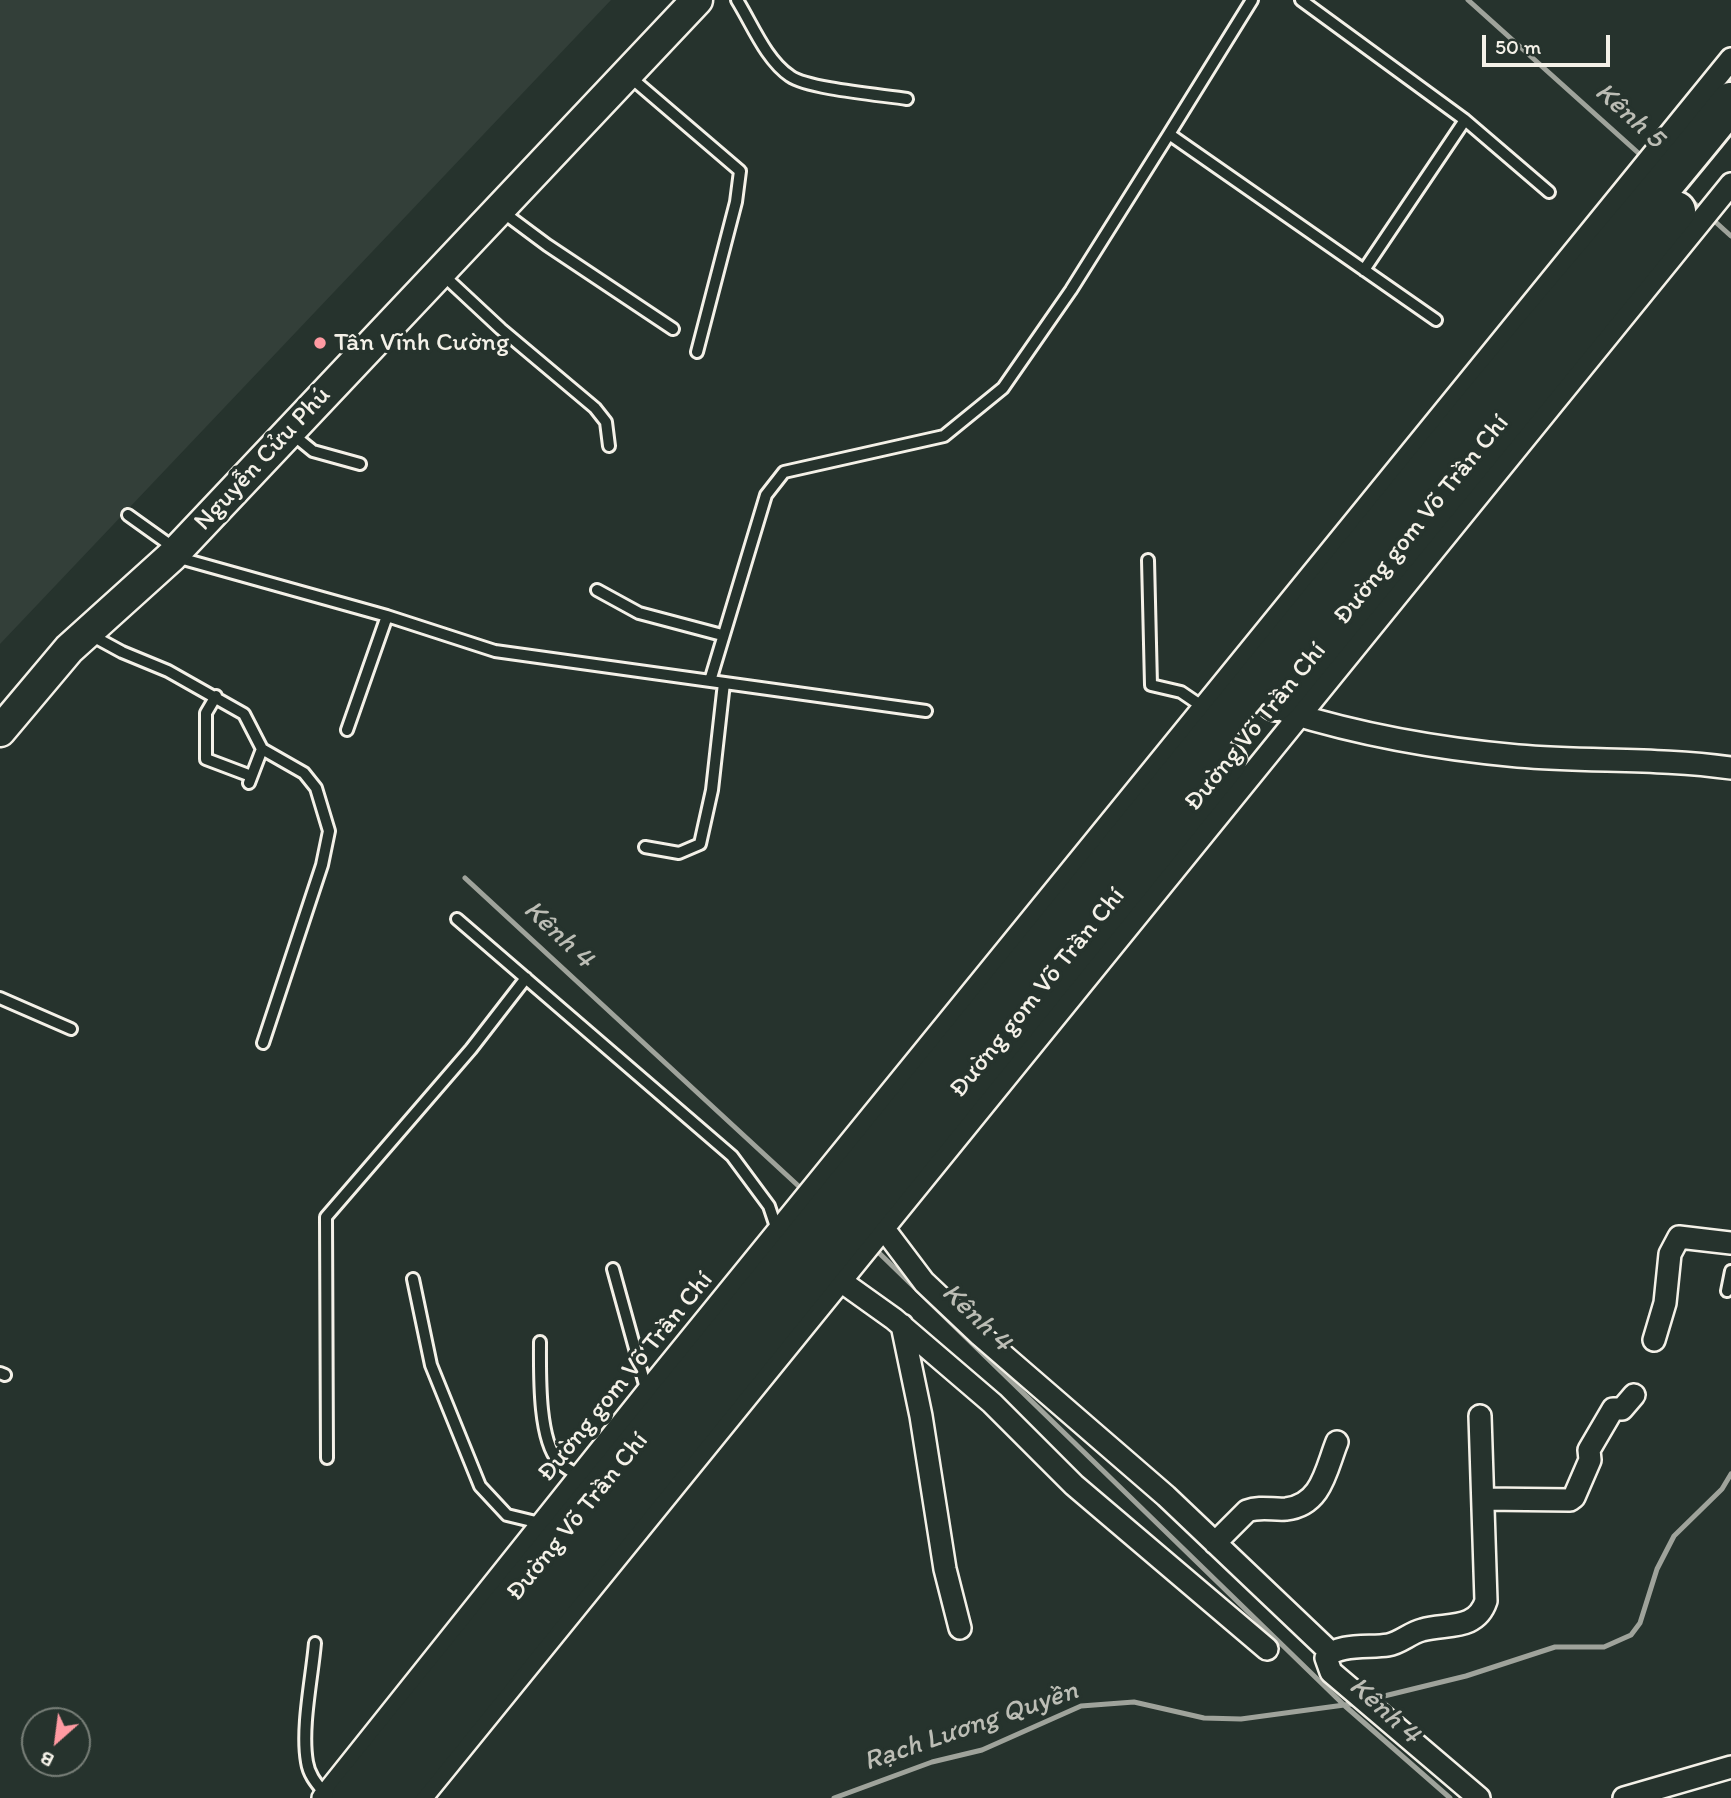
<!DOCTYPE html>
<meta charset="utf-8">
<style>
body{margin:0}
#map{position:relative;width:1731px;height:1798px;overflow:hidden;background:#26332d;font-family:Itim,sans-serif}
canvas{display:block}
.north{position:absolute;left:21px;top:1707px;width:70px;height:70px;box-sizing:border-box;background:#26332d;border:2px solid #787f78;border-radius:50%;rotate:208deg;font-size:19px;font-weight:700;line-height:28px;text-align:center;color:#f4f1e8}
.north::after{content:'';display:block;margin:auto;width:24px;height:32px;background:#ff9aa2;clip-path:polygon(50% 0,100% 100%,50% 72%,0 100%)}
.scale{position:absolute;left:1482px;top:35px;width:128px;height:32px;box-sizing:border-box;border:4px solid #f4f1e8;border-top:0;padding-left:9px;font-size:21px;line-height:24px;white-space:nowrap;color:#f4f1e8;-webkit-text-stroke:5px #26332d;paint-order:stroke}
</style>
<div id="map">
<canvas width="1731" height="1798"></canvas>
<div class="north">B</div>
<div class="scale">50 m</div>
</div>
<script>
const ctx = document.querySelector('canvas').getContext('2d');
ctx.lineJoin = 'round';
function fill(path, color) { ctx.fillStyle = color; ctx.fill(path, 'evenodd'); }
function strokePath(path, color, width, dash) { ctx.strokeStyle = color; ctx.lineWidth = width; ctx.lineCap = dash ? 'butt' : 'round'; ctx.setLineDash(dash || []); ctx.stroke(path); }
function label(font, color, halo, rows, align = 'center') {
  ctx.font = font + ' Itim,sans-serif'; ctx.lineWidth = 7; ctx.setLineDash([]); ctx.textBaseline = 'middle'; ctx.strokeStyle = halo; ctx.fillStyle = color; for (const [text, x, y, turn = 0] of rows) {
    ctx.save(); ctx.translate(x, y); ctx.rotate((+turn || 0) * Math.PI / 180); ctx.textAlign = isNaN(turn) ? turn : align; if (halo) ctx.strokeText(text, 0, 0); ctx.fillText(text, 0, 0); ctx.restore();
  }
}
fill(new Path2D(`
 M0,0H611L0,644Z`), '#333f39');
strokePath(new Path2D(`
 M1468,0L1645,159
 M1678,189L1702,210
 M1710,217L1731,236
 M465,878L805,1192
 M875,1249L1345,1706L1450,1798
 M1372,1699L1466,1676L1555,1647H1604L1631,1635L1640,1623L1657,1569L1674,1536L1722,1489L1731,1474
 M834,1798L932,1762L982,1750L1081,1706L1134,1702L1204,1718L1241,1719L1359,1703`), '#9fa39b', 5);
const lane = new Path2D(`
 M737,0C752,24 766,60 790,76C808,89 882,95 907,99
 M1252,0L1169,134L1436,320
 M1301,0L1465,120L1549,192
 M629,76L740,171L736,202L697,352
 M500,210L547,245L673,329
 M1364,270L1465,120
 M442,274L501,329L595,408L606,422L609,446
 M291,433L313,451L360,464
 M128,515L177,550
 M176,557L387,616L495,651L926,711
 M1148,560L1151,685L1181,692L1206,709
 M597,590L639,613L722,635
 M89,634L122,652L168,671L244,714L262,749L249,783
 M710,681L766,495L784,472L944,436L1003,388L1071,290L1169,134
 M216,696L206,713V759L251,776
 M347,730L387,616
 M262,749L304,773L316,788L329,831L322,865L263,1043
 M645,847L679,853L700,844L712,790L724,683
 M457,919L732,1156L769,1206L778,1233
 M0,998L71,1029
 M613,1269L647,1392
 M413,1279L431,1365L480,1486L507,1515L544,1524
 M1727,1291L1731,1271
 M540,1342C540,1372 538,1438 558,1461C564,1468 574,1472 581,1477
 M0,1373L5,1375
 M327,1458L326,1217L471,1049L526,978
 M315,1643C312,1678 301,1728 307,1762C309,1776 318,1785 326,1795`);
const street = new Path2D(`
 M1287,712C1361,735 1440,749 1518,756C1589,762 1660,758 1731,768
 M875,1217L924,1282L980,1335L1166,1496L1330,1652
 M831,1274L894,1319L992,1403L1074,1485L1267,1649
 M902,1325L921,1416L945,1569L960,1628
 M1654,1340L1665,1303L1670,1254L1679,1237L1731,1243
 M1483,1499L1570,1500L1574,1497L1590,1460L1589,1450L1613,1409H1622L1634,1395
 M1215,1543L1247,1511C1260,1506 1273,1510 1286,1509C1322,1505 1326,1469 1337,1442
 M323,1798L647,1392L1731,59
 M421,1798L1731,184
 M1479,1798L1331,1672L1326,1658C1337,1643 1370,1648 1388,1645C1400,1643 1410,1633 1422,1630C1447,1623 1476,1631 1486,1601L1480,1416
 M1624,1798L1731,1767`);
const secondary = new Path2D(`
 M0,731L69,649L172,556L697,0`);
const highway = new Path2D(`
 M1276,701L1676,211
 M351,1798C718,1341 1090,888 1457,432C1547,320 1642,214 1731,102
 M391,1798L1227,762`);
strokePath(lane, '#f4f1e8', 16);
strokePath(street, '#f4f1e8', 26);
strokePath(secondary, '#f4f1e8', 35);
strokePath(highway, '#f4f1e8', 44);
strokePath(lane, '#26332d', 10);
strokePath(street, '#26332d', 21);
strokePath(secondary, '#26332d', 30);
strokePath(highway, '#26332d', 38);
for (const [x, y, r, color] of [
 [320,343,7,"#ff9aa2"]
]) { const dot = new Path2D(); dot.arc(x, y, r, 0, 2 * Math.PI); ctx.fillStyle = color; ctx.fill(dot); strokePath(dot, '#26332d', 2.5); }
label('26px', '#f4f1e8', '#26332d', [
 ["Tân Vĩnh Cường",334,343]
], 'left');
label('26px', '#f4f1e8', '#26332d', [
 ["Nguyễn Cửu Phú",263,459,-47],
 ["Đường gom Võ Trần Chí",1422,520,-51],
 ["Đường Võ Trần Chí",1256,727,-51],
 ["Đường gom Võ Trần Chí",1038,993,-51],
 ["Đường gom Võ Trần Chí",626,1377,-51],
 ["Đường Võ Trần Chí",578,1517,-51]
]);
label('italic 28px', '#bcbdb5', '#26332d', [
 ["Kênh 5",1629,116,42],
 ["Kênh 4",558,935,43],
 ["Kênh 4",976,1318,44],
 ["Kênh 4",1384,1711,42],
 ["Rạch Lương Quyền",971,1727,-19]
]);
</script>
